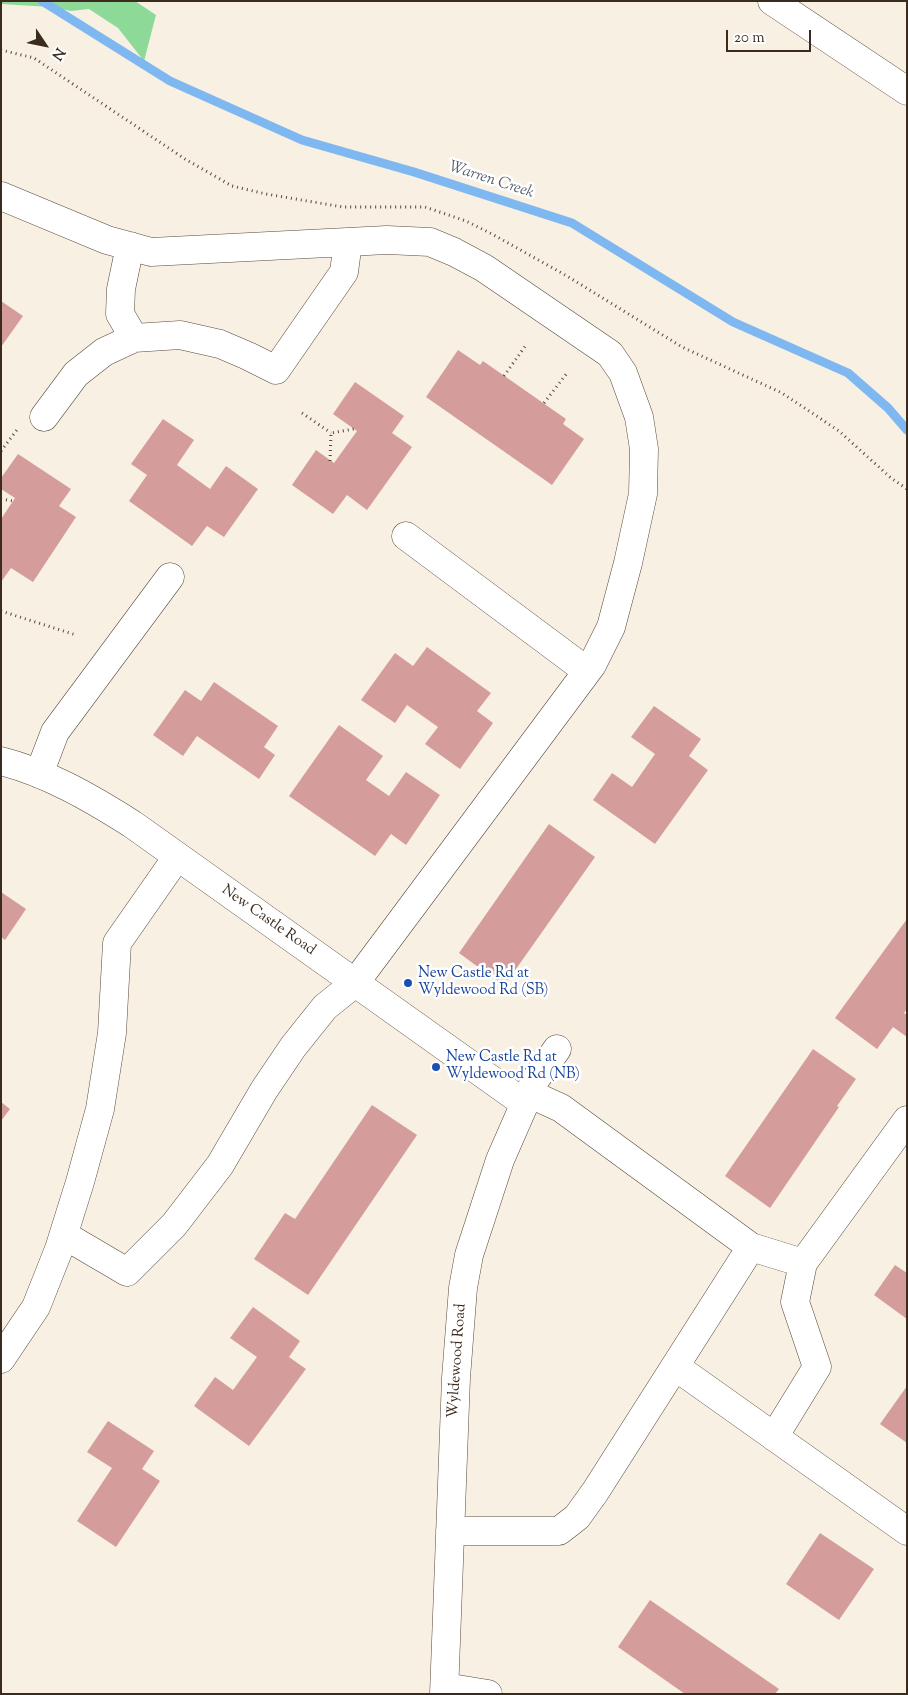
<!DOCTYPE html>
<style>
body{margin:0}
#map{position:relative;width:908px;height:1695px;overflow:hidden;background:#f8f0e2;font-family:"Sorts Mill Goudy",serif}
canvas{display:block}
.frame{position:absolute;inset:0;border:2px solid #3b2a1e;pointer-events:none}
.north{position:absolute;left:20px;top:20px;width:50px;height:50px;-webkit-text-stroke:4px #fff;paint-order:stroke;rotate:124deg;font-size:14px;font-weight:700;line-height:20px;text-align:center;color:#3b2a1e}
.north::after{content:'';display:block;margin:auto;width:18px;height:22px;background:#3b2a1e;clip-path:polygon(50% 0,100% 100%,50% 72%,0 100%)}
.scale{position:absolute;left:726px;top:30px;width:85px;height:22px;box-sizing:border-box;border:2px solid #3b2a1e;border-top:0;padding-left:6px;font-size:15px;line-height:18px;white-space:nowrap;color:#3b2a1e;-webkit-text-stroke:4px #fff;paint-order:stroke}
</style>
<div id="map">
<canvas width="908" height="1695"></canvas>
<div class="frame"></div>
<div class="north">N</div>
<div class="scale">20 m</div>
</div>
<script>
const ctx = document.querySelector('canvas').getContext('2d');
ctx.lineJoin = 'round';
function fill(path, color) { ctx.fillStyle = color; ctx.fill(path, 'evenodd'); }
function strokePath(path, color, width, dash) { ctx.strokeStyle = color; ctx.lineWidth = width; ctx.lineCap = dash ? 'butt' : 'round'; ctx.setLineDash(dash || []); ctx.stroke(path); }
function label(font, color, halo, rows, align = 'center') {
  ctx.font = font + ' "Sorts Mill Goudy",serif'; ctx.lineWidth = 5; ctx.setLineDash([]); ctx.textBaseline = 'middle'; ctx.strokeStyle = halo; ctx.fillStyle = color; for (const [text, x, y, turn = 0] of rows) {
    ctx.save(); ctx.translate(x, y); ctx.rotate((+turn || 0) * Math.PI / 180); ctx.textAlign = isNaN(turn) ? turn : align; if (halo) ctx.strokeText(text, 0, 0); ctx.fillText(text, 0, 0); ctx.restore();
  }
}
fill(new Path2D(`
 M1,1H135L156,15L144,61L118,28L89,9L71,11L51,7L1,4Z`), '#8dd997');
strokePath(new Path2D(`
 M42,1L170,81L302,140L414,172L572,223L733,322L848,373L888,408L907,430`), '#7fb8f0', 9);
fill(new Path2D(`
 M1,301L23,316L1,347Z
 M458,350L480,365L483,361L566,419L563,424L584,439L552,485L426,397Z
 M355,382L404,416L392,433L412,447L367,510L347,495L333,514L292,485L316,450L334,463L357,431L333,414Z
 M163,419L194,440L177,465L210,489L226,466L258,489L224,537L207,526L192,546L129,501L147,475L131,464Z
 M18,454L71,489L59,506L76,517L33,582L11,568L1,582V519L15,498L1,489V478Z
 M427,647L491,693L477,711L493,723L460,769L425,744L438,727L407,705L395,723L361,700L395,653L413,666Z
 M214,682L278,726L264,747L275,755L259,779L197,736L183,756L153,735L185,690L201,701Z
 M654,706L701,739L689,756L708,770L655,844L593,800L612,773L632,787L655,754L631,737Z
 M339,725L383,756L366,780L389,796L406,772L440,795L406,845L391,834L375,856L289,796Z
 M549,824L595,857L504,986L459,953Z
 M1,892L26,909L5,940L1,937Z
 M907,919V1009L904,1013L907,1015V1037L893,1027L877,1049L835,1018Z
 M813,1049L856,1079L837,1106L839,1107L770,1208L725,1176Z
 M1,1102L10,1109L1,1121Z
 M372,1105L417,1135L308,1295L254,1259L285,1213L295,1219Z
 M895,1265L907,1273V1319L874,1295Z
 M253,1307L300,1341L289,1357L306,1369L249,1446L194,1406L215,1377L233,1390L257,1357L230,1338Z
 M907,1386V1443L880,1424Z
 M108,1421L154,1451L142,1469L160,1481L116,1547L77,1521L112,1468L87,1452Z
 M820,1533L874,1569L839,1620L786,1584Z
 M650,1600L779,1689L775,1694H685L618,1647Z`), '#d49d9b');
const minor = new Path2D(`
 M772,1L907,91
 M1,196L107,240L151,252L387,240L430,242L454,252L484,268L610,354L623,373L639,417L644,449L643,494L628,563L611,627L592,665L355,983L325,1007L293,1047L264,1090L220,1165L174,1225L127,1272L64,1235
 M130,246L121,289L120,314L134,338
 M44,417L76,374L104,352L134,338L180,335L220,344L248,356L276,370L344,272L348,242
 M406,536L587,671
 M1,761C48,773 91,798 132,824L524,1103
 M39,774L55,732L170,577
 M751,1247L803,1263
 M1,1359L36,1307L59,1249L80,1182L100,1109L112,1033L117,943L177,857
 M676,1367L907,1531
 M774,1437L817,1367L795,1302L803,1263L907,1120
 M450,1531H559L577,1517L595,1492L751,1247L561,1108L528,1093
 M445,1687L488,1694
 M444,1694L456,1378L463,1288L469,1255L500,1160L535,1080L557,1049`);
strokePath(minor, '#57483b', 29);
strokePath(new Path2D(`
 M1,50L34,58L185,159L232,186L266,194L343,207H425L466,221L492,234L567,276L682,347L782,393L839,431L891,478L907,489
 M504,376L526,345
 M544,403L567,373
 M302,413L331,433
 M1,451L19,427
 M330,461L331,433L354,429
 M1,499L13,501
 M1,611L76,635`), '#57483b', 3, [1, 4]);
strokePath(minor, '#fff', 28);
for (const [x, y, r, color] of [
 [408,983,5,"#1a4fb4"],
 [436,1067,5,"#1a4fb4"]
]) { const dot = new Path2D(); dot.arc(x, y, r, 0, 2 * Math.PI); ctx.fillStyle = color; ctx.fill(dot); strokePath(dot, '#fff', 2); }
label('15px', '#3b2a1e', '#fff', [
 ["New Castle Road",268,921,35],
 ["Wyldewood Road",458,1361,-86]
]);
label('15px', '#164399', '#fff', [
 ["New Castle Rd at",418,974],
 ["Wyldewood Rd (SB)",418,991],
 ["New Castle Rd at",446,1058],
 ["Wyldewood Rd (NB)",446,1075]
], 'left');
label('italic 16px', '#535c68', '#fff', [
 ["Warren Creek",491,181,18]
]);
</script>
